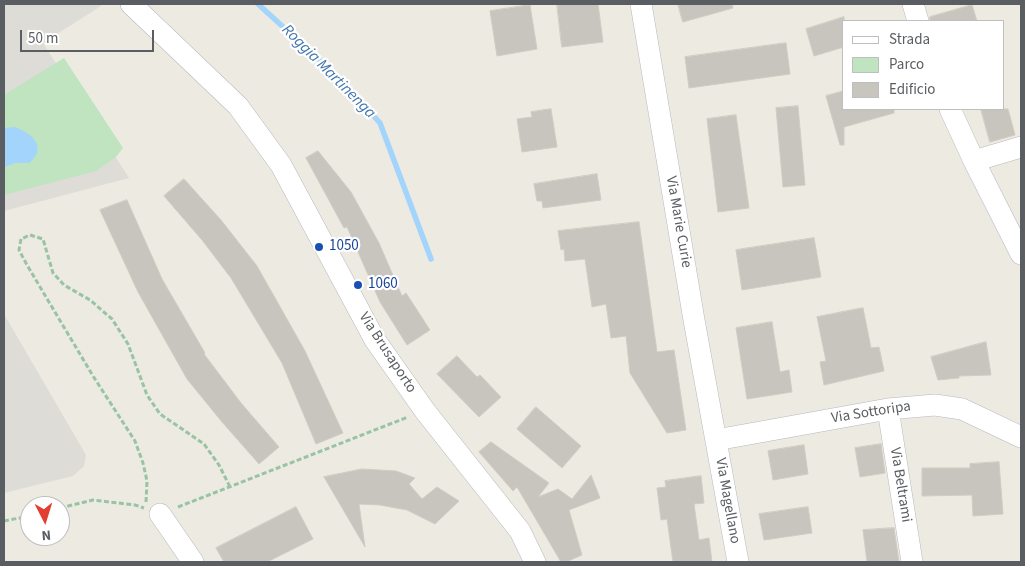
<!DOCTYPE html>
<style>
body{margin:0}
#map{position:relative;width:1025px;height:566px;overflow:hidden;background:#edeae2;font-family:"Source Sans 3",sans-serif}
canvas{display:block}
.frame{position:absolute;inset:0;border:5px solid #5a5e62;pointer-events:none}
.legend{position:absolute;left:842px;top:20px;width:162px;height:90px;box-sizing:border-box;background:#fff;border:1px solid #bdbfc0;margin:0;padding:6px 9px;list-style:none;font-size:15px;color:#5a5e62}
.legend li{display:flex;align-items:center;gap:10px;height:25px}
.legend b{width:25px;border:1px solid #bdbfc0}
.north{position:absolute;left:20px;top:496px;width:50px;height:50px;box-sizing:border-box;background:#fff;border:1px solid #bdbfc0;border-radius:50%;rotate:175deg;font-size:14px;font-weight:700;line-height:20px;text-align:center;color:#5a5e62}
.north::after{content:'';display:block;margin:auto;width:18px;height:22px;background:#e23f32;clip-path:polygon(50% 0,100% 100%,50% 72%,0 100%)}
.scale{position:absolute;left:20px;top:30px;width:134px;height:22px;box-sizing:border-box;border:2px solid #5a5e62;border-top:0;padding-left:6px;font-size:15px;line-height:18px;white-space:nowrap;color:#5a5e62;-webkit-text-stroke:4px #fff;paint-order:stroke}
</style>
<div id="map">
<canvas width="1025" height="566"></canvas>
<div class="frame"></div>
<ul class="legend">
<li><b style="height:6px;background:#fff"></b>Strada</li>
<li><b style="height:14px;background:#bfe4bf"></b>Parco</li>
<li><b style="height:14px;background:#c8c5bf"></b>Edificio</li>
</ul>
<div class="north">N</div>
<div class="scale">50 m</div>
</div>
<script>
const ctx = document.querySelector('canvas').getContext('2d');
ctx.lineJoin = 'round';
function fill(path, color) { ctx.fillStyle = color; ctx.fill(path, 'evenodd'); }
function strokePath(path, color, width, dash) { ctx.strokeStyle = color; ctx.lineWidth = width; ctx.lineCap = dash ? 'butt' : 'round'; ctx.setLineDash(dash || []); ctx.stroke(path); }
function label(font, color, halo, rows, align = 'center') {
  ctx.font = font + ' "Source Sans 3",sans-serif'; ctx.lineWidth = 4.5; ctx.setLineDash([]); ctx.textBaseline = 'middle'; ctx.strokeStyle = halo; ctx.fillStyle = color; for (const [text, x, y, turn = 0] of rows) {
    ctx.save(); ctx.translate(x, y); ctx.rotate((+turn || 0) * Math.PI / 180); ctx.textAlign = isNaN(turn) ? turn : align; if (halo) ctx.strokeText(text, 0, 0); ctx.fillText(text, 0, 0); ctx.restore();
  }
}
fill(new Path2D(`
 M4,4H100L101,6L43,43L129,178L4,211Z
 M4,314L86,455L84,466L73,476L4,493Z`), '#dedcd6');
fill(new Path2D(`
 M64,58L123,148L116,157L96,171L4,195V95Z`), '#bfe4bf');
fill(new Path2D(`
 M15,127C25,131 41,139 37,153C36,156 32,160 30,163H16L4,167V128Z`), '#a3d5fc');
strokePath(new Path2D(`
 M258,4L339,78L380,123L431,259`), '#a3d5fc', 5.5);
const building = new Path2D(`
 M557,4H598L603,42L562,47Z
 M678,4H732L733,8L683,22Z
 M530,5L537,49L497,56L490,11Z
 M972,5L977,21H930V17Z
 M844,17V47L814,56L806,29Z
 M786,43L790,74L689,88L685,57Z
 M844,91V109H894V113L844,127V145H840L826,96Z
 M798,106L805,185L783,187L776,108Z
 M551,109L557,147L522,152L517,119L532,117L531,112Z
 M981,109H1008L1015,135L990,142Z
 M736,115L749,208L718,212L707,119Z
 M318,151L351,192L379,243L402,296L406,293L430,330L407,345L380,302L347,227L344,228L306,158Z
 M597,174L601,200L543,208L542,201H537L534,184Z
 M184,179L221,220L257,266L305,351L343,433L316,444L282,363L231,278L202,240L164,196Z
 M127,200L162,279L205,353L204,354L241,403L279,447L259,464L222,422L187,379L138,292L100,210Z
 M639,222L657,352L674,350L686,430L667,433L630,373L626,336L611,338L606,304L592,307L585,259L565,261L564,249L561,250L558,231Z
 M814,238L821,277L742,290L736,250Z
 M863,308L871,348L879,347L884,371L824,385L820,362L826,361L817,317Z
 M772,322L780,372L789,370L792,392L747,399L736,328Z
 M986,342L991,375L959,376V378L938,380L931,357Z
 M457,356L477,377L480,375L501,397L479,417L437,374Z
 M536,407L581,446L562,468L517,429Z
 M491,442L549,483L538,497L558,489L572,499L591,475L600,498L569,510L582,555L566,562H561L517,487L513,491L479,452Z
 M881,444L885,473L860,477L855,448Z
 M804,445L808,474L773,480L768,451Z
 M999,462L1003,514L973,516L972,495L922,496V468H970V464Z
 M362,469L396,471L415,478L409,484L422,499L437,487L459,501L435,524L407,510L380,505L359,504L365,547L324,477Z
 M701,476L704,503L694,504L699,540L709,538L712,562H673L667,519L661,520L657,488L666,487L665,481Z
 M296,507L313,539L267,562H224L216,548Z
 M808,507L812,533L764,540L759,514Z
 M894,528L899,562H867L863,530Z`);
fill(building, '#c8c5bf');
strokePath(building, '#d1ccc1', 1);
const minor = new Path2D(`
 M131,4L238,106L281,165L375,340L425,411L520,531L535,562
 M641,4L694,320L738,562
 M913,4L918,21
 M950,109L974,161L1021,254
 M974,161L1021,147
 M888,409L912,562
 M716,440L888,409L935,405L962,409L1021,437
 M160,514L193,562`);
strokePath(minor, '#b5b8bc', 22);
strokePath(new Path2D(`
 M146,502L147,481L143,463L135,441L93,376L27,265L19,250L21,239L30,235L43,239L53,273L64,285L90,300L112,319L128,344L147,395L160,414L204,444L219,465L230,487
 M178,507L408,417
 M60,508L93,500L135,505L144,508
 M4,521L30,516`), '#99c4a4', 3, [5, 2.5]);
strokePath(minor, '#fff', 21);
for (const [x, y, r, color] of [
 [319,247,5,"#1a4fb4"],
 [358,285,5,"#1a4fb4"]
]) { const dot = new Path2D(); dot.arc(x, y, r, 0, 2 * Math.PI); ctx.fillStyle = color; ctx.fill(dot); strokePath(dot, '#fff', 2); }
label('15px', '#5a5e62', '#fff', [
 ["Via Marie Curie",678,222,80],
 ["Via Brusaporto",387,353,57],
 ["Via Sottoripa",871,413,-9],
 ["Via Beltrami",900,485,81],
 ["Via Magellano",727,501,80]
]);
label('15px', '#164399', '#fff', [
 ["1050",329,247],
 ["1060",368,285]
], 'left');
label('italic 16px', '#4276ad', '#fff', [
 ["Roggia Martinenga",328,72,45]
]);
</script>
